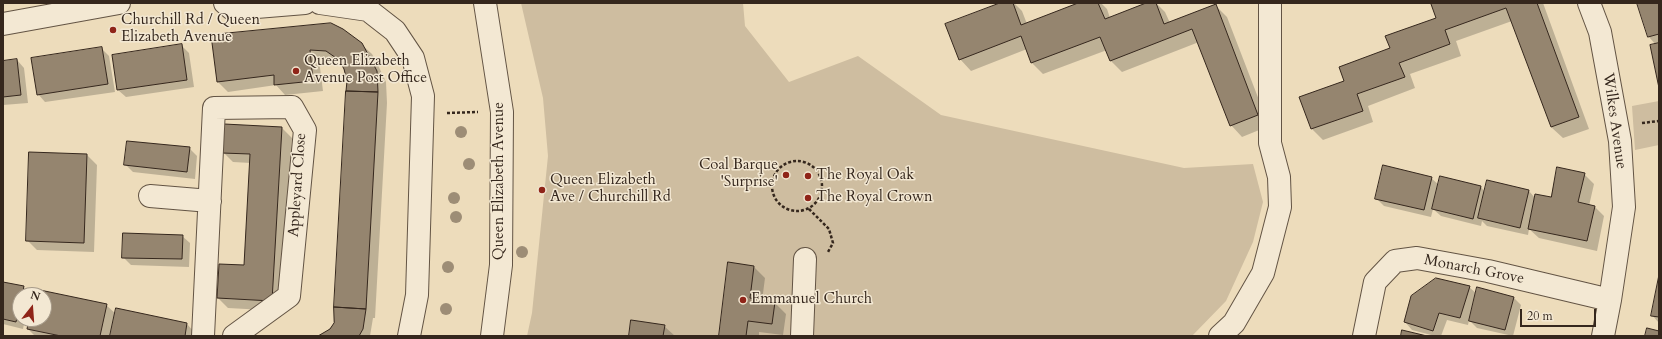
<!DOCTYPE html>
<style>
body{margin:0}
#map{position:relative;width:1662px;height:339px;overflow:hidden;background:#eddcbb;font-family:Cardo,serif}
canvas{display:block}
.frame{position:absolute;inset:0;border:4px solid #35271d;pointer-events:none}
.north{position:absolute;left:12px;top:287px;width:40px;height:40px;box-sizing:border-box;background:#f3e8d3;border:1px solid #a79b8a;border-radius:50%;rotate:17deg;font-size:11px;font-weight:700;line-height:16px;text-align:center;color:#35271d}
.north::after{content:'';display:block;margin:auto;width:14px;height:18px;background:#8f2418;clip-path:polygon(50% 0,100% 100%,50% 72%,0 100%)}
.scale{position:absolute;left:1520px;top:309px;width:76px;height:18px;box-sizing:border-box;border:2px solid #35271d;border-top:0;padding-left:5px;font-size:12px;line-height:14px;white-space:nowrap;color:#35271d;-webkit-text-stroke:3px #f3e8d3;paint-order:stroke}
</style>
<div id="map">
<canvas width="1662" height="339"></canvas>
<div class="frame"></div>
<div class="north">N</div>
<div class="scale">20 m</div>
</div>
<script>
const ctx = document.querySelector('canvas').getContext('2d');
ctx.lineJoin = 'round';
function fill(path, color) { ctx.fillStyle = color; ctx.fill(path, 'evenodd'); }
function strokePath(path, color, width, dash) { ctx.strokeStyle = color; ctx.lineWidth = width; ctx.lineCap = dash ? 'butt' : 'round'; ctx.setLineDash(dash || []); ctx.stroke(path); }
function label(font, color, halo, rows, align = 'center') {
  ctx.font = font + ' Cardo,serif'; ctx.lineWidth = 3; ctx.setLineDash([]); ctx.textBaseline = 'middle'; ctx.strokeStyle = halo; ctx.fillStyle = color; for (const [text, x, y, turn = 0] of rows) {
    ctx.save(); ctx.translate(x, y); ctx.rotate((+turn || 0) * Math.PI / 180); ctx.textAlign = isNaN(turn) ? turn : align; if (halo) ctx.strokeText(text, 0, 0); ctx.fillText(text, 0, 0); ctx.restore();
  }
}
fill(new Path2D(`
 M521,3H743L745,26L789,82L858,56L941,115L1184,168L1253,164L1263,202L1253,242L1226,301L1192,336H527L532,313L548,156L543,98Z
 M1659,101V145L1635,150L1632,106Z`), '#cebda0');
fill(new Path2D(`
 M1003,3H1014L1022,11L1027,24L1081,3H1101L1107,9L1110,18L1149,3H1156L1165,12L1170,23L1215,5L1227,17L1269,126L1242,137L1231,125L1199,42L1122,72L1110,60L1107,50L1043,74L1032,63L1027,49L971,71L960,59Z
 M1438,3H1543L1589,129L1563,138L1551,127L1512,21L1456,41L1461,56L1410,74L1415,88L1368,106L1373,122L1323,140L1312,129L1300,98L1346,82L1437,18Z
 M1638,3H1659V83L1656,45L1649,37Z
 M213,36L361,44L372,54L377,63L386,82L387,103L375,318H373L370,336H321L324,334L335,323L348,80L342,64L337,61L319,60L323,91L285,95L276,85L228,92L218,82Z
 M182,46L189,53L194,87L126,97L118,90Z
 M101,48L109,56L115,92L45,102L38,94Z
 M17,60L24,68L28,103L3,105V62Z
 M282,128L292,138L282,311L228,308L218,298L245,266L251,163L233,162L223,152Z
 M189,148L197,156L195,179L133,172L126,165Z
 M87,155L97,165L94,252L37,250L27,240Z
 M1584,174L1594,184L1589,206H1594L1604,216L1597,251L1539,238L1529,229L1528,235L1487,226L1482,221L1481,226L1441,216L1433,209L1431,217L1384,206L1376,198L1431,178L1439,185L1441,178L1481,187L1485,192L1488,181L1529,191L1535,198L1552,199Z
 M182,236L190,243L189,267L131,265L123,257Z
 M729,264L754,267L765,278L762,301L775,303L786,314L783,335L759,332V336H720Z
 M1659,280V323L1652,315Z
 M3,283L23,287L31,295H20V319H25L23,329L3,324Z
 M1469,287L1477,294L1513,297L1521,305L1513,336L1477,328L1469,320L1468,325L1447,320L1441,336H1435L1412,330L1405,322Z
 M36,291L106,305L116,314L187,324L194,332L193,336H35L28,329L30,319H44V295H35Z
 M664,326L675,336H630Z`), '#0003');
const building = new Path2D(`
 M1000,3H1013L1021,25L1078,3H1098L1105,19L1146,3H1156L1164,24L1216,4L1258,115L1230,126L1192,29L1110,61L1100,37L1031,63L1021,36L959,60L945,24Z
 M1435,3H1537L1579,117L1551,127L1506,8L1445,30L1450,44L1399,63L1405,77L1357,94L1363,111L1311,129L1299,97L1344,81L1339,67L1390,48L1385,36L1436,18L1431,4Z
 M1637,3H1659V34L1648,37Z
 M331,23L343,29L362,43L377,71L378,92L346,91L347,81L344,69L339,60L326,51L310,50L313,81L274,85V75L217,82L211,35Z
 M1659,43V88L1650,45Z
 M182,44L187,80L117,90L112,55Z
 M102,47L108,84L37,95L31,58Z
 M17,59L21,95L3,97V61Z
 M346,91L378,92L366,309L334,307Z
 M224,124L282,127L272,301L217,298L219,264L244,265L250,154L222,153Z
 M127,141L190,147L187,172L124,165Z
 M29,152L87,154L84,243L26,241Z
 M1383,165L1432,177L1424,210L1375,199Z
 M1557,167L1585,173L1578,202L1595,206L1587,241L1528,229L1535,194L1551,197Z
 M1440,176L1481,186L1473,219L1432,209Z
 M1487,180L1529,190L1520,228L1478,218Z
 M123,233L183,235L182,259L122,258Z
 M728,262L754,266L750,298L775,302L772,324L748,321L746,336H719Z
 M1659,275V317L1651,316Z
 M1436,278L1470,286L1460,318L1439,313L1433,331L1404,322L1411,296Z
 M3,282L24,286L22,295H20V303L16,322L3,319Z
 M1477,287L1514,297L1505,330L1469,321Z
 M35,289L107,304L100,336H61L27,329L29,319H44V295H34Z
 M334,307L366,309L363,329L359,336H318L330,329L334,323Z
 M116,308L187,323L185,336H110Z
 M631,320L665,325L663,336H629Z
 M1647,328L1659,331V336H1645Z
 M1402,330L1427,336H1401Z`);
fill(building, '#95856f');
strokePath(building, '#35271d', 1);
const minor = new Path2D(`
 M225,3L232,9L305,3
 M320,3L368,10L395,31L413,58L423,96L417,295L409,336
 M485,3L502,112L501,265L492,336
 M1589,3L1600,32L1620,141L1624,207L1610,300L1603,336
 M3,24L119,3
 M150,196L210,201
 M203,336L214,108L292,107L305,130L289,296L234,336
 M802,336L805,259
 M1220,336L1234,323L1263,273L1280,207L1279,177L1270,143V3
 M1364,336L1375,282L1395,261L1417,258L1488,271L1610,300`);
strokePath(minor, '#635444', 24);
strokePath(new Path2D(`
 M447,113L478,112
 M1642,123L1659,121
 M772 186a25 25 0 1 1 50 0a25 25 0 1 1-50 0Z
 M809,209L829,229L833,243L828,252`), '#35271d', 2.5, [3, 2]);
strokePath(minor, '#f3e8d3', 22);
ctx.fillStyle = '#9d8d76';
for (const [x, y] of [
 [461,132],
 [469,164],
 [454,198],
 [456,217],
 [522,252],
 [448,267],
 [446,309]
]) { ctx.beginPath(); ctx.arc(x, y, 6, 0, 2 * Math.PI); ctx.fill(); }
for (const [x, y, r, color] of [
 [113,30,4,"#8f2418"],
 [296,71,4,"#8f2418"],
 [786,175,4,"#8f2418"],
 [808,176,4,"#8f2418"],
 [542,190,4,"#8f2418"],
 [808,198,4,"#8f2418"],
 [743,300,4,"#8f2418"]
]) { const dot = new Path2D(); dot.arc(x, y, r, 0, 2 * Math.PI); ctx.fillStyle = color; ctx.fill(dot); strokePath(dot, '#f3e8d3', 1.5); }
label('15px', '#35271d', '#f3e8d3', [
 ["Churchill Rd / Queen",121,21],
 ["Elizabeth Avenue",121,38],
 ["Queen Elizabeth",304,62],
 ["Avenue Post Office",304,79],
 ["Coal Barque",778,166,"right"],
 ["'Surprise'",778,183,"right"],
 ["The Royal Oak",816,176],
 ["Queen Elizabeth",550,181],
 ["Ave / Churchill Rd",550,198],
 ["The Royal Crown",816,198],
 ["Emmanuel Church",751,300]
], 'left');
label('15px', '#35271d', '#f3e8d3', [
 ["Wilkes Avenue",1614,121,82],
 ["Queen Elizabeth Avenue",500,181,-90],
 ["Appleyard Close",298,185,-86],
 ["Monarch Grove",1474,270,11]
]);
</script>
